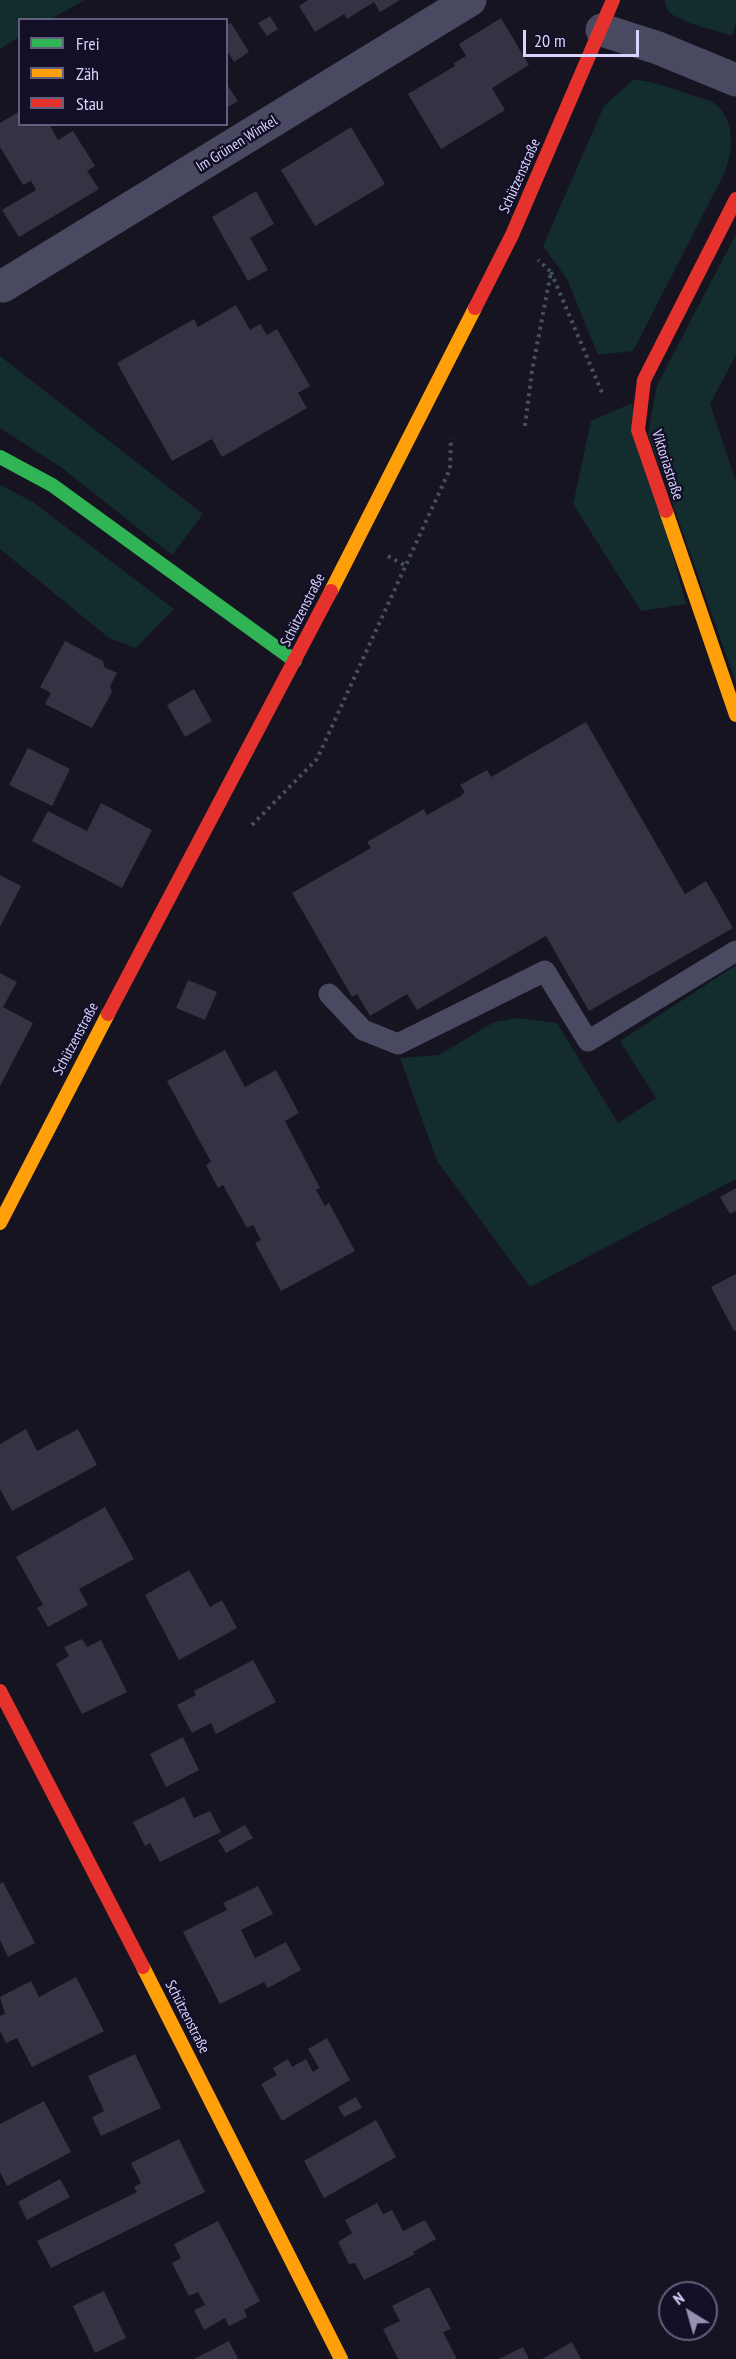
<!DOCTYPE html>
<meta charset="utf-8">
<style>
body{margin:0}
#map{position:relative;width:736px;height:2359px;overflow:hidden;background:#161421;font-family:"PT Sans Narrow",sans-serif}
canvas{display:block}
.legend{position:absolute;left:18px;top:18px;width:210px;height:108px;box-sizing:border-box;background:#130f26;border:2px solid #625e7d;margin:0;padding:8px 10px;list-style:none;font-size:18px;color:#d9d4ff}
.legend li{display:flex;align-items:center;gap:12px;height:30px}
.legend b{width:30px;border:2px solid #625e7d}
.north{position:absolute;left:658px;top:2281px;width:60px;height:60px;box-sizing:border-box;background:#130f26;border:2px solid #625e7d;border-radius:50%;rotate:323deg;font-size:16px;font-weight:700;line-height:24px;text-align:center;color:#d9d4ff}
.north::after{content:'';display:block;margin:auto;width:21px;height:27px;background:#9591b1;clip-path:polygon(50% 0,100% 100%,50% 72%,0 100%)}
.scale{position:absolute;left:523px;top:30px;width:116px;height:27px;box-sizing:border-box;border:3px solid #d9d4ff;border-top:0;padding-left:8px;font-size:18px;line-height:21px;white-space:nowrap;color:#d9d4ff;-webkit-text-stroke:4px #130f26;paint-order:stroke}
</style>
<div id="map">
<canvas width="736" height="2359"></canvas>
<ul class="legend">
<li><b style="height:8px;background:#30b455"></b>Frei</li>
<li><b style="height:8px;background:#ff9f0a"></b>Zäh</li>
<li><b style="height:8px;background:#e5322d"></b>Stau</li>
</ul>
<div class="north">N</div>
<div class="scale">20 m</div>
</div>
<script>
const ctx = document.querySelector('canvas').getContext('2d');
ctx.lineJoin = 'round';
function fill(path, color) { ctx.fillStyle = color; ctx.fill(path, 'evenodd'); }
function strokePath(path, color, width, dash) { ctx.strokeStyle = color; ctx.lineWidth = width; ctx.lineCap = dash ? 'butt' : 'round'; ctx.setLineDash(dash || []); ctx.stroke(path); }
function label(font, color, halo, rows, align = 'center') {
  ctx.font = font + ' "PT Sans Narrow",sans-serif'; ctx.lineWidth = 5; ctx.setLineDash([]); ctx.textBaseline = 'middle'; ctx.strokeStyle = halo; ctx.fillStyle = color; for (const [text, x, y, turn = 0] of rows) {
    ctx.save(); ctx.translate(x, y); ctx.rotate((+turn || 0) * Math.PI / 180); ctx.textAlign = isNaN(turn) ? turn : align; if (halo) ctx.strokeText(text, 0, 0); ctx.fillText(text, 0, 0); ctx.restore();
  }
}
fill(new Path2D(`
 M0,0H85L51,19L20,20L19,37L0,49Z
 M664,0H736V23L732,36L689,23L669,13Z
 M633,80C651,80 666,87 683,92C692,96 706,98 714,103C736,120 733,149 725,172L633,351L598,355L567,279L543,246L604,106Z
 M736,234V355L710,404L736,482V683L648,434L657,385Z
 M0,356L203,514L172,555L62,468L0,428Z
 M632,403L686,604L641,611L573,504L591,421Z
 M0,485L33,502L174,609L136,648L109,638L0,549Z
 M736,965V1179L530,1287L437,1161L400,1058L439,1055L494,1022L518,1018L557,1023L618,1123L656,1098L620,1041Z`), '#132c2d');
fill(new Path2D(`
 M308,0H400L380,12L374,2L347,19L344,14L315,32L299,6Z
 M270,16L278,29L267,36L258,23Z
 M501,18L529,65L492,88L505,110L441,149L408,94L455,66L454,63L466,56L459,44Z
 M231,23L249,52L234,62L226,49V26Z
 M226,83L238,101L226,108Z
 M20,111V124H49L58,140L73,131L95,166L87,171L99,189L19,237L2,210L36,190L31,181L23,185L0,147V123Z
 M351,127L385,184L315,226L281,170Z
 M256,191L274,224L250,238L268,270L248,281L212,217Z
 M236,305L250,330L260,324L267,335L277,329L310,386L298,393L307,408L222,457L212,439L172,461L117,363L194,319L198,327Z
 M65,641L103,661L104,667L117,673L110,686L112,692L92,728L45,704L51,693L40,687Z
 M194,689L212,721L185,737L167,705Z
 M586,722L685,894L706,881L733,928L589,1011L546,936L417,1010L407,994L370,1016L357,994L352,997L292,893L371,848L367,842L424,809L427,815L461,796L465,792L460,785L487,770L491,777Z
 M28,748L70,769L52,806L9,785Z
 M101,803L152,830L122,888L32,841L48,811L87,831Z
 M0,875L21,886L0,927Z
 M0,973L17,982L3,1007L33,1023L0,1086Z
 M188,980L217,992L205,1020L176,1008Z
 M225,1050L245,1087L276,1070L299,1113L285,1121L320,1188L316,1190L325,1206L329,1203L355,1251L281,1291L255,1243L261,1240L253,1225L247,1228L223,1185L218,1188L206,1165L211,1162L167,1081Z
 M736,1188V1211L730,1214L720,1197Z
 M736,1274V1330L734,1331L711,1287Z
 M26,1429L37,1451L78,1429L97,1465L12,1511L0,1489V1444Z
 M105,1507L134,1559L79,1589L88,1605L48,1627L37,1608L43,1605L16,1557Z
 M189,1570L210,1607L222,1600L237,1628L179,1660L145,1595Z
 M82,1639L87,1647L101,1640L127,1692L82,1714L56,1664L69,1656L64,1647Z
 M253,1660L276,1702L216,1734L211,1723L192,1733L177,1705L196,1695L194,1691Z
 M183,1737L199,1770L166,1787L150,1754Z
 M184,1797L194,1818L210,1811L221,1832L160,1862L150,1843L145,1846L133,1822Z
 M245,1825L253,1838L226,1853L218,1840Z
 M3,1882L35,1943L8,1957L0,1940V1884Z
 M258,1886L273,1914L241,1930L255,1958L286,1942L301,1970L268,1988L264,1982L220,2004L183,1932L227,1910L223,1903Z
 M76,1977L104,2031L32,2067L17,2038L6,2043L0,2031V2016L5,2014L0,1997L31,1981L39,1997Z
 M327,2038L350,2080L282,2121L261,2084L277,2075L273,2068L288,2059L292,2067L306,2059L313,2072L319,2068L308,2049Z
 M135,2054L161,2108L101,2136L92,2117L104,2111L88,2076Z
 M356,2097L362,2108L344,2117L338,2107Z
 M44,2101L71,2152L7,2186L0,2172V2124Z
 M376,2120L396,2157L324,2198L304,2161Z
 M179,2139L205,2192L51,2268L37,2241L137,2192L134,2187L141,2183L131,2163Z
 M60,2179L70,2197L27,2220L18,2202Z
 M377,2203L383,2214L392,2210L403,2231L425,2220L436,2239L413,2252L415,2254L364,2280L355,2263L349,2264L338,2242L352,2233L345,2220Z
 M218,2221L260,2301L244,2310L247,2317L229,2326L225,2318L204,2330L194,2310L205,2305L198,2292L189,2296L172,2263L181,2258L174,2244Z
 M429,2287L451,2329L443,2332L457,2359H398L383,2329L400,2321L392,2306Z
 M104,2291L126,2338L95,2353L73,2306Z
 M229,2341L238,2359H194Z
 M572,2342L581,2359H542Z
 M523,2347L529,2359H498L503,2357Z`), '#343243');
strokePath(new Path2D(`
 M551,272L603,395
 M525,426L532,371L551,272L538,260
 M388,556L406,566
 M252,825L317,759L450,469L451,438`), '#44505f', 4, [3, 4.5]);
strokePath(new Path2D(`
 M329,994L363,1030L398,1044L545,971L588,1041L736,951`), '#4a4962', 21);
strokePath(new Path2D(`
 M602,30L658,48L736,80
 M3,286L470,0`), '#4a4962', 33);
strokePath(new Path2D(`
 M0,457L52,485L295,661`), '#30b455', 14);
strokePath(new Path2D(`
 M666,511L736,715
 M331,591L475,308
 M0,1223L108,1014
 M143,1967L341,2359`), '#ff9f0a', 14);
strokePath(new Path2D(`
 M475,308L512,235L613,0
 M666,511L638,430L644,380L736,199
 M108,1014L331,591
 M0,1691L143,1967`), '#e5322d', 14);
label('15px', '#d9d4ff', '#130f26', [
 ["Im Grünen Winkel",237,144,-32],
 ["Schützenstraße",520,176,-66],
 ["Viktoriastraße",667,465,72],
 ["Schützenstraße",303,610,-63],
 ["Schützenstraße",76,1039,-62],
 ["Schützenstraße",187,2017,63]
]);
</script>
